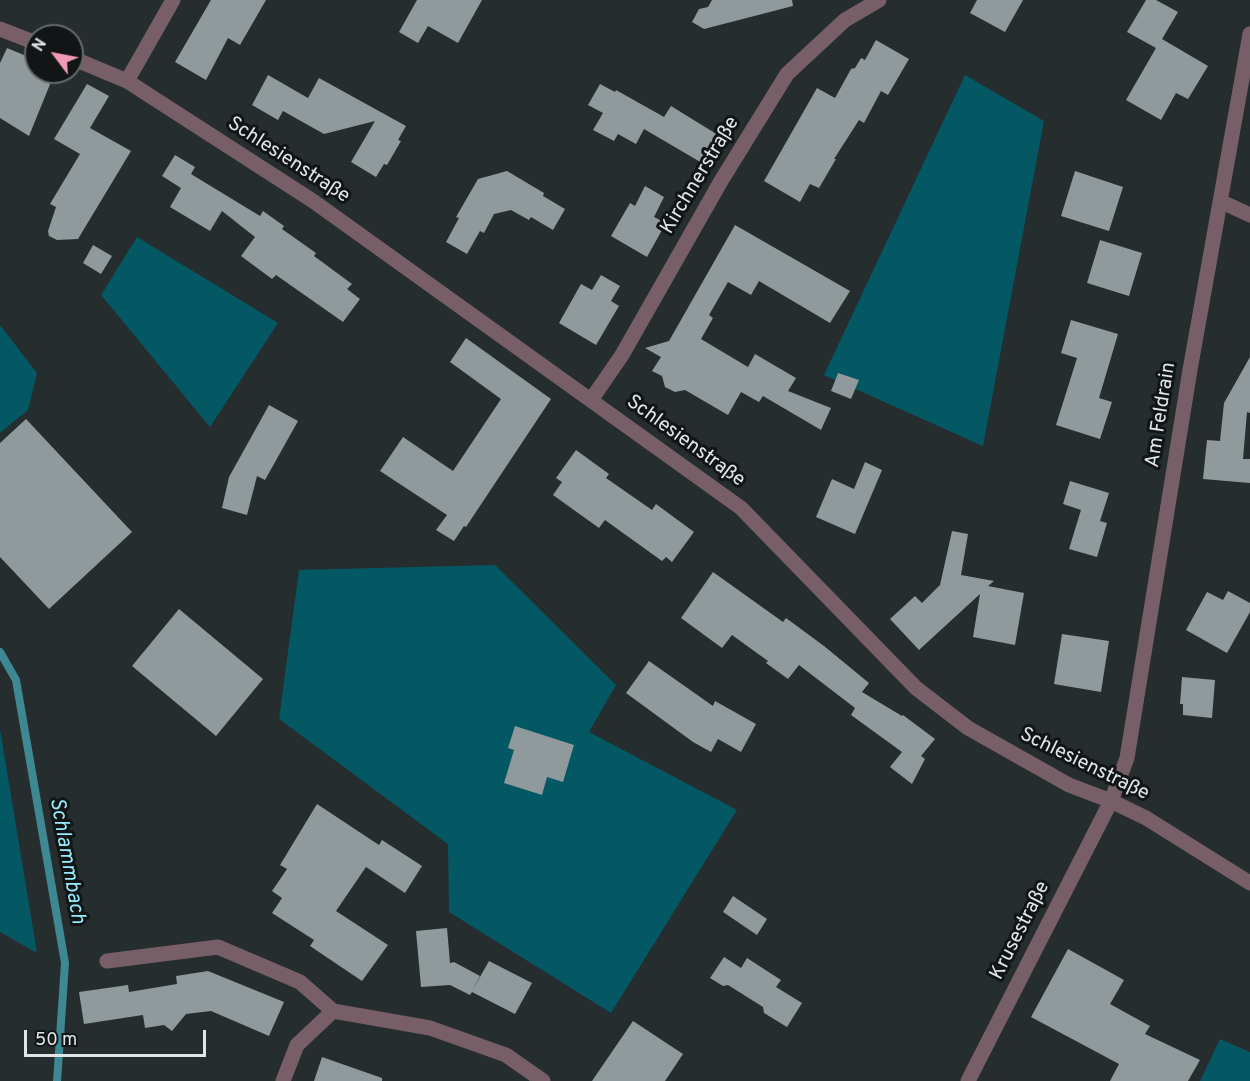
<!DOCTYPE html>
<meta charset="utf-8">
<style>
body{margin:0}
#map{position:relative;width:1250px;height:1081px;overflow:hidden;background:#262d2f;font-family:Overpass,sans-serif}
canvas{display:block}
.north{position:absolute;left:24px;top:24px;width:60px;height:60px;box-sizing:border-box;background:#121516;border:2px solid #65696a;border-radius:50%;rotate:302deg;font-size:16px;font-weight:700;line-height:24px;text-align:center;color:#e1e6e7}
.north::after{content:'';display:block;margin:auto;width:21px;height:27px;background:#f09ab7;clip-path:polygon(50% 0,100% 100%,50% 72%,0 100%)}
.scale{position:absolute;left:24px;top:1030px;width:182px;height:27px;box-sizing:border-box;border:3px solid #e1e6e7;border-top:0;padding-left:8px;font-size:18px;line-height:21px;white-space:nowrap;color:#e1e6e7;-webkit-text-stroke:4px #121516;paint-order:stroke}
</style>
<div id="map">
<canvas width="1250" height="1081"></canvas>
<div class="north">N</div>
<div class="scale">50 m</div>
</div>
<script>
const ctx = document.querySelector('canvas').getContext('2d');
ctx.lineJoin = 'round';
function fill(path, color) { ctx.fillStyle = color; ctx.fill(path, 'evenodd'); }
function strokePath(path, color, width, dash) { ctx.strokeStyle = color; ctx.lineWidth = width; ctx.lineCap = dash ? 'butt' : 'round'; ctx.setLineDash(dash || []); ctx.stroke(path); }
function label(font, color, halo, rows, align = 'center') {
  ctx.font = font + ' Overpass,sans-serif'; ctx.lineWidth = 6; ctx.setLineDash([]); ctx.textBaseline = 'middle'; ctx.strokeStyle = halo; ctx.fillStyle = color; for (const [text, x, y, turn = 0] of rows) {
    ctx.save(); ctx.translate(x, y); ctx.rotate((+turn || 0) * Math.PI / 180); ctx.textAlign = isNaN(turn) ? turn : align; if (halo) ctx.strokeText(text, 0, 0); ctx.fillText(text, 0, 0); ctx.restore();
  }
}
fill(new Path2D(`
 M965,75L1044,121L983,446L824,375Z
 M137,237L278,323L210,427L101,295Z
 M0,325L37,373L28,410L0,433Z
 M495,565L616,685L589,732L737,810L611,1013L449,912L448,844L279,719L299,570Z
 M0,729L37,953L0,932Z
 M1220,1039L1250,1052V1081H1200Z`), '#045863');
strokePath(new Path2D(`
 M0,652L16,680L65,963L57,1081`), '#3e8894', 8);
fill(new Path2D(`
 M211,0H266L240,45L228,38L206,80L175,62Z
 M417,0H482L458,43L428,26L418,43L399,32Z
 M712,0H792L793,6L704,29L692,22L699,9L708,7Z
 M977,0H1023L1005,32L970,13Z
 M1146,0H1156L1178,12L1162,39L1208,66L1188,99L1176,93L1161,120L1126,100L1156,48L1127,32Z
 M876,40L909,59L888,95L881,91L864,123L859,120L834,159H836L819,188L810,184L800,202L764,181L817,88L835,98L851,69L855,68L861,58L865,60Z
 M7,48L36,60V72H55L29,136L0,118V63Z
 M268,75L308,98L319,78L406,126L398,140L401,141L387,165L384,164L376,177L351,162L375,121L324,134L283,111L278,120L252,105Z
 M87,84L109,96L90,128L131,151L78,239L57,240L49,236L48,231L56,207L50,204L80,154L54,139Z
 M600,84L615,92L616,90L664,117L671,106L718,135L702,163L644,129L636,144L618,134L614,141L593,130L603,113L588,105Z
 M175,155L195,167L191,174L260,216L263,211L284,226L282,229L316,253L314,256L352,284L347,289L360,299L343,322L276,275L272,279L241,256L255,237L222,211L210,231L170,207L181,188L162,176Z
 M507,171L544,193L543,196L565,209L553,230L531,217L529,220L511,210L494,214L484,233L480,231L467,254L446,242L459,218L456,217L478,179Z
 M1075,171L1123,187L1109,231L1061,216Z
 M645,186L664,197L654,217L666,223L647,257L611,236L630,203L635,206Z
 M735,225L850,291L830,323L759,281L751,295L728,282L709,315L713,318L701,339L748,367L755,354L796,378L788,391L831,408L821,430L763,396L759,402L741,392L728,415L685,390L675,392L665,387L662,376L652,371L661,357L645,348L669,341Z
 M1100,240L1142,253L1129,296L1087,283Z
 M93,245L112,256L101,274L83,263Z
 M601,275L620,286L611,301L619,306L596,345L559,323L581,284L592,290Z
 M1071,320L1118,334L1099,398L1112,402L1100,439L1056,425L1077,358L1061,353Z
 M466,338L551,399L466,527L464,526L454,541L436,530L447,515L380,471L403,437L453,471L501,399L450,362Z
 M1250,357V413L1247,412L1243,459H1250V483L1203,479L1207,440L1220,441L1224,403Z
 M838,373L859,380L851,399L831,391Z
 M269,405L298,421L265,480L257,476L247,515L222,508L229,477Z
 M26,419L132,532L49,609L0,557V443Z
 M576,450L609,474L606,478L652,510L656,504L694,532L672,562L666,557L662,561L605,520L599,528L553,495L562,482L556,478Z
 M865,462L882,470L855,534L816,517L832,479L854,489Z
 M1070,481L1109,493L1100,521L1107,523L1097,557L1069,549L1081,510L1063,504Z
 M952,531L968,534L961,575L994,581L988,586L1024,593L1015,645L973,637L980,594L919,650L890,619L915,596L922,603L940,585Z
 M713,572L783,622L786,618L824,646L869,683L862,692L902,716L903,715L935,739L921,756L925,759L912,784L890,767L902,752L851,715L855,708L799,665L788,679L766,663L768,661L732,635L722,648L681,618Z
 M1228,591L1250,603V612L1227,653L1186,630L1207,592L1223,600Z
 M179,609L263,679L216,736L132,666Z
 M1062,634L1109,641L1101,692L1054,684Z
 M649,661L713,706L715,701L756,724L741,752L718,739L711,752L693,742L626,693Z
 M1182,677L1215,680L1212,718L1183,715V704H1180Z
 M515,726L574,745L563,782L547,777L542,795L504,783L514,750L508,748Z
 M317,804L379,845L382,840L422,866L405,893L366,867L336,911L388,945L362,981L310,946L314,940L272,913L282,898L272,891L287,869L280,865Z
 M733,896L767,919L757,935L723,912Z
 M447,928L450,963L454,962L480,976L472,991L489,961L532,983L515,1014L472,992L470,995L450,985L421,987L416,931Z
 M1068,949L1124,980L1110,1004L1150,1026L1145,1034L1200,1060L1188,1081H1110L1119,1064L1031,1017Z
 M724,957L741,968L747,958L781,980L776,987L802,1003L787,1027L764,1013L763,1007L728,985L723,986L710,978Z
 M208,971L284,1002L269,1036L211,1011L186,1014L172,1031L164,1025L145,1028L143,1015L84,1024L79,992L128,985L129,992L177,984L176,976Z
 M633,1021L683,1054L665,1081H592Z
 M322,1057L382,1078V1081H314Z`), '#90999b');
strokePath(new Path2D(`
 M0,29L36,43
 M72,58L127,81L313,201L741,508L916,688L968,728L1069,785L1111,801L1146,818L1250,883
 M127,81L173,0
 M1222,202L1250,215
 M591,400L622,355L721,181L787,74L845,20L879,0
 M107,961L218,947L300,982L333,1011L430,1028L506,1055L543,1081
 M283,1081L297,1045L333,1011
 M968,1081L1111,801L1127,758L1190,370L1250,34`), '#785f67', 15);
label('20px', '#e1e6e7', '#121516', [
 ["Schlesienstraße",288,161,33],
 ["Kirchnerstraße",701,176,-59],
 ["Am Feldrain",1162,415,-81],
 ["Schlesienstraße",685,442,36],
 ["Schlesienstraße",1084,765,26],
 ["Krusestraße",1021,931,-63]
]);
label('italic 21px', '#96eaf9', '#121516', [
 ["Schlammbach",66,861,80]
]);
</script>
